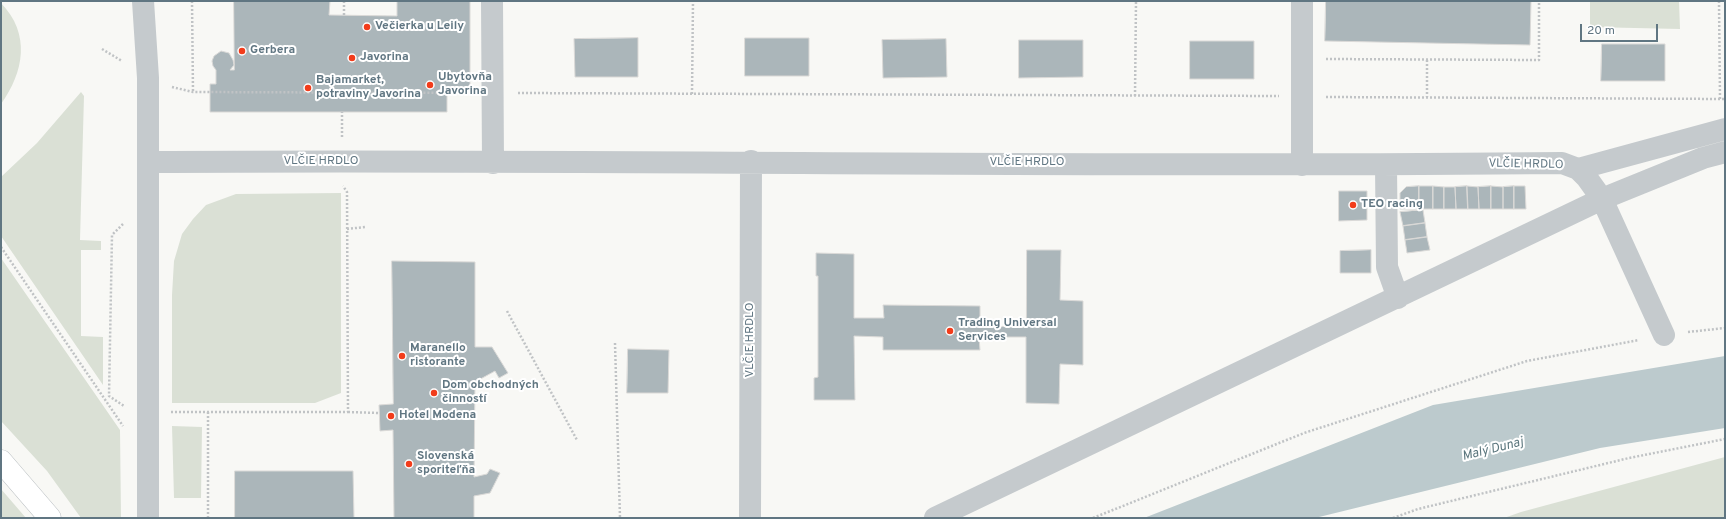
<!DOCTYPE html>
<meta charset="utf-8">
<style>
body{margin:0}
#map{position:relative;width:1726px;height:519px;overflow:hidden;background:#f8f8f5;font-family:Overpass,sans-serif}
canvas{display:block}
.frame{position:absolute;inset:0;border:2px solid #607682;pointer-events:none}
.scale{position:absolute;left:1580px;top:24px;width:78px;height:18px;box-sizing:border-box;border:2px solid #607682;border-top:0;padding-left:5px;font-size:12px;line-height:14px;white-space:nowrap;color:#607682;-webkit-text-stroke:3px #fff;paint-order:stroke}
</style>
<div id="map">
<canvas width="1726" height="519"></canvas>
<div class="frame"></div>
<div class="scale">20 m</div>
</div>
<script>
const ctx = document.querySelector('canvas').getContext('2d');
ctx.lineJoin = 'round';
function fill(path, color) { ctx.fillStyle = color; ctx.fill(path, 'evenodd'); }
function strokePath(path, color, width, dash) { ctx.strokeStyle = color; ctx.lineWidth = width; ctx.lineCap = dash ? 'butt' : 'round'; ctx.setLineDash(dash || []); ctx.stroke(path); }
function label(font, color, halo, rows, align = 'center') {
  ctx.font = font + ' Overpass,sans-serif'; ctx.lineWidth = 4; ctx.setLineDash([]); ctx.textBaseline = 'middle'; ctx.strokeStyle = halo; ctx.fillStyle = color; for (const [text, x, y, turn = 0] of rows) {
    ctx.save(); ctx.translate(x, y); ctx.rotate((+turn || 0) * Math.PI / 180); ctx.textAlign = isNaN(turn) ? turn : align; if (halo) ctx.strokeText(text, 0, 0); ctx.fillText(text, 0, 0); ctx.restore();
  }
}
fill(new Path2D(`
 M1590,1H1679L1680,29L1590,27Z
 M1,3C31,34 24,72 1,104Z
 M81,92L84,96L80,240L101,241V250H81V336L103,337V385L1,236V177L37,143Z
 M341,193V393L315,403H172V295L174,261L182,234L193,219L206,205L236,194Z
 M1,258L120,430L121,518H81L47,471L1,421Z
 M172,426L202,427L201,498H174Z
 M1725,457V518H1504L1521,512Z
 M1,489L26,518H1Z`), '#dae0d5');
fill(new Path2D(`
 M1725,356V428L1600,448L1315,518H1144L1433,405Z`), '#bccacd');
const building = new Path2D(`
 M234,1H330L329,15L397,16V1H470V89L447,88V112H210V84H216V70L213,66L212,61L214,56L221,51L229,53L233,60L234,65L230,70H234Z
 M1326,1H1531L1530,45L1325,41Z
 M638,38V77H575L574,39Z
 M745,38H809V76H745Z
 M946,39L947,77L883,78L882,40Z
 M1019,40H1083V77L1019,78Z
 M1190,41H1254V79H1190Z
 M1602,44H1665V81H1601Z
 M1419,186H1433V209H1419Z
 M1419,186V209H1400V193L1406,187Z
 M1433,186L1444,187V209H1433Z
 M1467,186L1468,209H1456L1455,187Z
 M1467,186L1478,187L1479,209H1468Z
 M1491,186L1503,187V209H1491Z
 M1491,186V209H1479L1478,187Z
 M1514,186V209H1503V187Z
 M1514,186H1525L1526,209H1514Z
 M1444,187H1455L1456,209H1444Z
 M1339,191H1367V220L1339,221Z
 M1423,210L1425,223L1403,226L1400,212Z
 M1425,223L1427,237L1405,240L1403,226Z
 M1427,237L1430,250L1407,253L1405,240Z
 M1027,250H1061L1060,300L1083,301V365L1060,364L1059,404L1026,403V337H979L980,350H883V337L854,336L855,400H814V378L818,377V276H816V253L854,254V318H884L883,305L980,306V326L1026,327Z
 M1371,250V273H1340V251Z
 M392,261L475,262V347H492L508,373L499,378L495,371L475,382L474,477L487,474L490,469L500,473L490,493L474,496V518H394L393,430L380,431L379,405L393,404Z
 M628,349L669,350L668,393H627Z
 M235,471H353L354,518H383H235Z`);
fill(building, '#abb6ba');
strokePath(building, '#dad9d7', 1);
const major = new Path2D(`
 M1,461L50,518`);
strokePath(major, '#b8bdc0', 23);
strokePath(new Path2D(`
 M192,1L193,92
 M1719,1L1720,99
 M344,15V1
 M102,49L122,61
 M1326,59L1539,60V1
 M1427,60V97
 M172,87L193,92L469,93
 M518,93L1279,96
 M692,94L693,1
 M1135,96L1136,1
 M1326,97L1725,99
 M342,137V112
 M123,224L112,235L109,396L124,406
 M347,229L365,227
 M1,247L123,426
 M507,311L577,440
 M1688,332L1725,328
 M615,343L620,518
 M171,412H348L347,192L343,186
 M208,412V518
 M348,412L379,413
 M1093,518L1304,433L1527,361L1639,340
 M1393,518L1418,509L1629,458L1725,439`), '#c0c3c5', 2.5, [2, 2]);
strokePath(new Path2D(`
 M143,1L148,78V518
 M492,1L493,163
 M149,162C620,159 1091,168 1562,163L1578,169L1587,178L1602,199L1664,335
 M1302,165V1
 M1386,165L1387,267L1398,298
 M1578,169L1725,129
 M750,518L751,161
 M935,518L1602,199L1703,158L1725,152`), '#c5cacd', 22);
strokePath(major, '#fff', 22);
for (const [x, y, r, color] of [
 [367,27,4,"#f23c1b"],
 [242,51,4,"#f23c1b"],
 [352,58,4,"#f23c1b"],
 [430,85,4,"#f23c1b"],
 [308,88,4,"#f23c1b"],
 [1353,205,4,"#f23c1b"],
 [950,331,4,"#f23c1b"],
 [402,356,4,"#f23c1b"],
 [434,393,4,"#f23c1b"],
 [391,416,4,"#f23c1b"],
 [409,464,4,"#f23c1b"]
]) { const dot = new Path2D(); dot.arc(x, y, r, 0, 2 * Math.PI); ctx.fillStyle = color; ctx.fill(dot); strokePath(dot, '#fff', 1.5); }
label('bold 12px', '#607682', '#fff', [
 ["Večierka u Leily",375,27],
 ["Gerbera",250,51],
 ["Javorina",360,58],
 ["Ubytovňa",438,78],
 ["Javorina",438,92],
 ["Bajamarket,",316,81],
 ["potraviny Javorina",316,95],
 ["TEO racing",1361,205],
 ["Trading Universal",958,324],
 ["Services",958,338],
 ["Maranello",410,349],
 ["ristorante",410,363],
 ["Dom obchodných",442,386],
 ["činností",442,400],
 ["Hotel Modena",399,416],
 ["Slovenská",417,457],
 ["sporiteľňa",417,471]
], 'left');
label('12px', '#607682', '#fff', [
 ["VLČIE HRDLO",321,162],
 ["VLČIE HRDLO",1027,163],
 ["VLČIE HRDLO",1526,165,1],
 ["VLČIE HRDLO",751,340,-90]
]);
label('italic 13px', '#5b767d', '#fff', [
 ["Malý Dunaj",1493,450,-14]
]);
</script>
